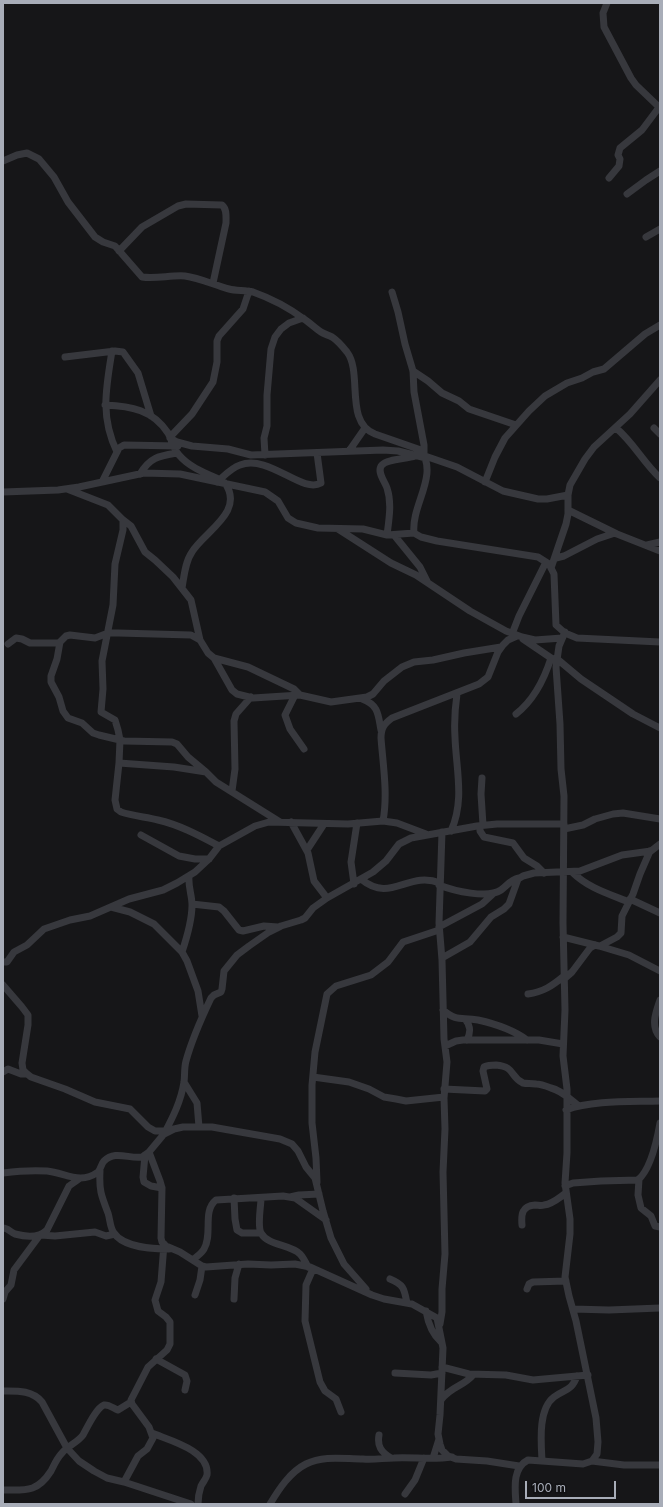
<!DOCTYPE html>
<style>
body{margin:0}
#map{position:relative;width:663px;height:1507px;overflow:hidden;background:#161618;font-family:Inter,sans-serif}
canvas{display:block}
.frame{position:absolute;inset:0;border:4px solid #a8adb8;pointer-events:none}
.scale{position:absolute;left:525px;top:1481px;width:91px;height:18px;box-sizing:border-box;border:2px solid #a8adb8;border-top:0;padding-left:5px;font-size:12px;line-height:14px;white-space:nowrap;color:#a8adb8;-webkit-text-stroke:3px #111113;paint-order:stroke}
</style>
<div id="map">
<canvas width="663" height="1507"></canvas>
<div class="frame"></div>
<div class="scale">100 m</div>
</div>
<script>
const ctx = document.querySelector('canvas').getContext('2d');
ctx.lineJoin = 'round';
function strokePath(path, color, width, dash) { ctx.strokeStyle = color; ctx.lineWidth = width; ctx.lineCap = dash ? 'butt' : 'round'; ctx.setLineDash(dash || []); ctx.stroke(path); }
strokePath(new Path2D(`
 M607,3L603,13L604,27L631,78L636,85L659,107
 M3,161L17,155L27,153L39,159L54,177L68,202L95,237L103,242L115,246L142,277C156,279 171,275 185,276C200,278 214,285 229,289C236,291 245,290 253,292C270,298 289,308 304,319C310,323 315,328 321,332C324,334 328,335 332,337C337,340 343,347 347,352C363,373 344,422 375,434L421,450C439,476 411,505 414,533L421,537L437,541L538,557L549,564L554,574L556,625L565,633L577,638L660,642
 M609,178L619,166L620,159L618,155L620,148L642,130L660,106
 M627,194L646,180L660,171
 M646,237L660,229
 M119,251L142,227L178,206L186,204L222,205C227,209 226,216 226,223L213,283
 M392,292L398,312L405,344L413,371L414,392L424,445V455
 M112,351C106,388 100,417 117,452
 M65,357L115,351L123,352L138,373L151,416
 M413,371L428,381L442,393L459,401L469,409L516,425
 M105,405C131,406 153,410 168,433C172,440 173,449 179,455C189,467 205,473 219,479
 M616,428C633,442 643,462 660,478
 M654,428L660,434
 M170,437L192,414L213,382L217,362V341L219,336L243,309L249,291
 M170,438L177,442L192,446L228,449L251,455L383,450L398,451L426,458
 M349,451L365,428
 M265,455L264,438L267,426V395L271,349L275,337L281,329L289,323L303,318
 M425,456L457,467L503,491L538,499H547L568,495
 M140,474C150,457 159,456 177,453
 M102,482L119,448L124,445L178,446
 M217,482C224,476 231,468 240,465C269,454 302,494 321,483L317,453
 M485,482L495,457L505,438L529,411L545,396L567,383L582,378L593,372L604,369L645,334L660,325
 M67,489L108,505L123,520V530L115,564L113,605L102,661L103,689L101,712L115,720L118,730L120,740L119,763L115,800L117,809L121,812C133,816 146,817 158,820C180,825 200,836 219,846
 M3,492L58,490L79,487L144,473L180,474L265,492L278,501L288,518L296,523L318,528L363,529L387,535L414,533
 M568,510L617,534L660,551
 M122,519L131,526L145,552L155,560L173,577L191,600L200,640
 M338,529L391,563L416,575L470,611L506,631L522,637L535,640L562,638
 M387,535C389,519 392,503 387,488C385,482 376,471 382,465C387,459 407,459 415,456
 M394,535L420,567L428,583
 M647,545L660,542
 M556,558L564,556L597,539L615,533
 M551,568L566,524L568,514V495L570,485L585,459L594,447L630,414L660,380
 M182,588C184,577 185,562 192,552C205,531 245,512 225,483
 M512,634L519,616L546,562
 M523,639L554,660
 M60,642L57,659L51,676V682L59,697L63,711L68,718L82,723L93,733L99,735L124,741L172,742L177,744L188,757L206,772
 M8,644L16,638L22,639L30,643H59L66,636L70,635L95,638L108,633H118L191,635L200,640L208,653L214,658L232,690L237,694L253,698L300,695L331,702L367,697L373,694L384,681L402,667L414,662L433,660L464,653L501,647
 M214,658L248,667L294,689L300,695
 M556,658L581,679L633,714L660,728
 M295,695L285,715L290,729L304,749
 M362,699C379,705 378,715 381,730
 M516,714C534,700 544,680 551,658
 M119,763L174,767L206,772L216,782L280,822
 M482,778L481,794L483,825
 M232,791L235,769L234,721L236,714L251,697
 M383,821C388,794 383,765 381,738C381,728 384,724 392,718L479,684L488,677L498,652L503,645L508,640L517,636
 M291,822L308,853L314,881L327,898
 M480,826V831L484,837L513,843L524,858L537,866L544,873
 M564,829L583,825L595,819L613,814L623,813L660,819
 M451,831C465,800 456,769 455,737C454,722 455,708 457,694
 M141,835L179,856L195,859H209
 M307,850L324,824
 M572,872C588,888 609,894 629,902
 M361,879C391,904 408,870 440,883
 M354,884L351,862L357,823
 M439,885C454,891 488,899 501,890C508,885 510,880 519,878
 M630,899L660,913
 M192,904L219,907L224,911L239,930L243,931L264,926L278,927
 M111,907L130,912L154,924L182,952L187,961L198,991L202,1016
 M439,927L482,904L494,893
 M563,937L599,946L629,955L660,971
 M600,946L617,937L621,933L622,916L633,894L640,874L650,851
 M182,952C187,937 192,921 192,905C192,895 188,887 189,876
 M442,958L470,942L491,917L504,909L509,904L518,879L523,876L534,873L580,871L622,855L651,851L660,844
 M3,962H7L14,952L27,945L44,929L70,920L90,916L129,899L163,890L177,883L195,872L209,859L219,846L255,826L269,822L348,824L383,821L397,823L426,834
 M564,979L572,972L590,948L595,945
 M3,985L22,1007L28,1015V1025L22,1063L23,1070L26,1073L31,1077L65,1089L95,1102L130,1109L148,1127L155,1131H165
 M528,994C543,992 552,986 564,976
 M660,1000C656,1012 650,1026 660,1037
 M443,1010C457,1022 461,1017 478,1020C496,1024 512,1029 527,1040
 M465,1019C471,1026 471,1032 467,1040
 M445,1046L456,1041L463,1040H539L563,1044
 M3,1072L8,1069L21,1074H27
 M313,1077L349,1082L369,1089L384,1097L396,1099L406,1101L444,1097
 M184,1082L197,1103L199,1127
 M444,1089L485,1091L487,1089L483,1071L484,1067C488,1065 491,1065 496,1065C516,1067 509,1076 523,1083C527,1084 531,1083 536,1084C541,1084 546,1086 551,1088C563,1091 569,1099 579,1106
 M566,1110C592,1100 632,1102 660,1101
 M164,1134C173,1117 181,1101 184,1082C185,1075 184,1068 186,1061C192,1039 201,1019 211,998L214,995L221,992L222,989L224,971L237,955L249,946L269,932L281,926L301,920L305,918L313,908L327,898L373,872L386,861L399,844L411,838L477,826L497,824H564
 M149,1152L160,1181L162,1188L161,1238L162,1242L166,1246L180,1252L202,1266L206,1267L248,1264L271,1265L295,1264L310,1267L372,1295L384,1299L412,1304L437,1318L443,1348L440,1415L438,1434L440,1444L442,1450L448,1456L456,1459L487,1461L519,1466
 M145,1155L143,1177L144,1182L151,1186L162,1188
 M100,1171C99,1190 101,1195 108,1213C110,1219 110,1228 114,1233C123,1247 153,1249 169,1249
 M3,1173C18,1171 32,1170 47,1171C66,1173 80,1185 98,1172C101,1169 101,1164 104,1161C115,1150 129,1159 142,1157L149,1152L164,1134L174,1129L183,1127H212L280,1139L292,1144L298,1151L306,1167L315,1178L323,1211L331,1238L344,1264L366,1289
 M639,1179L638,1195L641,1208L651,1216L655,1226L660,1227
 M317,1182L316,1158L312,1123V1085L315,1052L327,994L336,986L371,975L388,962L403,942L439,930
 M565,1186L573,1183L601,1181L638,1180C651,1169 657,1140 660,1123
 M290,1197L299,1195L319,1194
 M234,1198L235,1219L237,1230L242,1233H261
 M261,1198C261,1207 257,1225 261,1233C268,1246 290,1244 300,1254C303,1257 306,1263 308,1267
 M522,1225C521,1214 522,1206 535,1205C538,1205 541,1206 544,1205C553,1204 560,1197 566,1193
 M3,1228C8,1228 10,1232 15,1234C26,1237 39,1238 47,1230L69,1186L79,1179
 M41,1235L55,1236L95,1232L106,1236L115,1234
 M193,1260C197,1256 202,1253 204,1249C213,1234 202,1211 216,1200L283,1196L295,1198L326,1220
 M313,1269L306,1285L305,1321L320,1382L325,1391L336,1399L341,1412
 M390,1279C404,1285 404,1288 407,1303
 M527,1289L529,1284L533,1282L566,1281
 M195,1295L200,1280L202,1266
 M3,1299L5,1292L11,1285L14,1270L40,1235
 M234,1299L235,1278L239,1264
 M573,1309L609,1310L660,1308
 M426,1311C428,1323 432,1334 441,1342
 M440,1324L442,1312V1289L445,1254L443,1172L445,1129L444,1098L447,1062L444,1039L442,960L439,923L442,832
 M156,1359L185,1375L187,1381L185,1390
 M442,1367L469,1374L506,1375L533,1380L588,1375
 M395,1373L431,1375L442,1373
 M3,1391C17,1391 32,1390 42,1402L67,1448L79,1461L94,1471L107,1478L124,1482L191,1504
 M441,1400C451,1386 463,1387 473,1375
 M152,1433C168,1440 210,1450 207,1475C206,1479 203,1482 201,1486C199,1492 198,1498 198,1504
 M379,1435C377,1446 381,1452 391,1458
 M433,1458L439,1439
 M542,1460C541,1442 538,1409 554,1397C565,1389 572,1391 577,1376
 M592,1461L624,1465H660
 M124,1482L138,1456L147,1449L153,1438L149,1427L132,1404L131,1400L148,1367L167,1350L170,1344V1322L166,1317L158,1311L155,1300L161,1282L164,1244
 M3,1490C25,1490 37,1493 51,1471C54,1465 57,1458 62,1453C68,1446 78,1442 83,1435C87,1428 96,1408 104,1405C109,1404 114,1409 118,1410L131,1402
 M405,1494L415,1480L424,1458
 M270,1504C279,1489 290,1472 306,1464C324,1455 344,1459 363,1459C374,1460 384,1458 394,1458C413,1457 433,1460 452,1457
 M516,1504C515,1489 512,1468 528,1460L583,1464L592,1461L597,1454L598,1442L596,1418L576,1321L569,1296L565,1277L570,1234V1219L565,1183L567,1153V1089L563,1056L565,1010L563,923L564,796L561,769L560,724L556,667L559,646L565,632`), '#37383d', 7);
</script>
